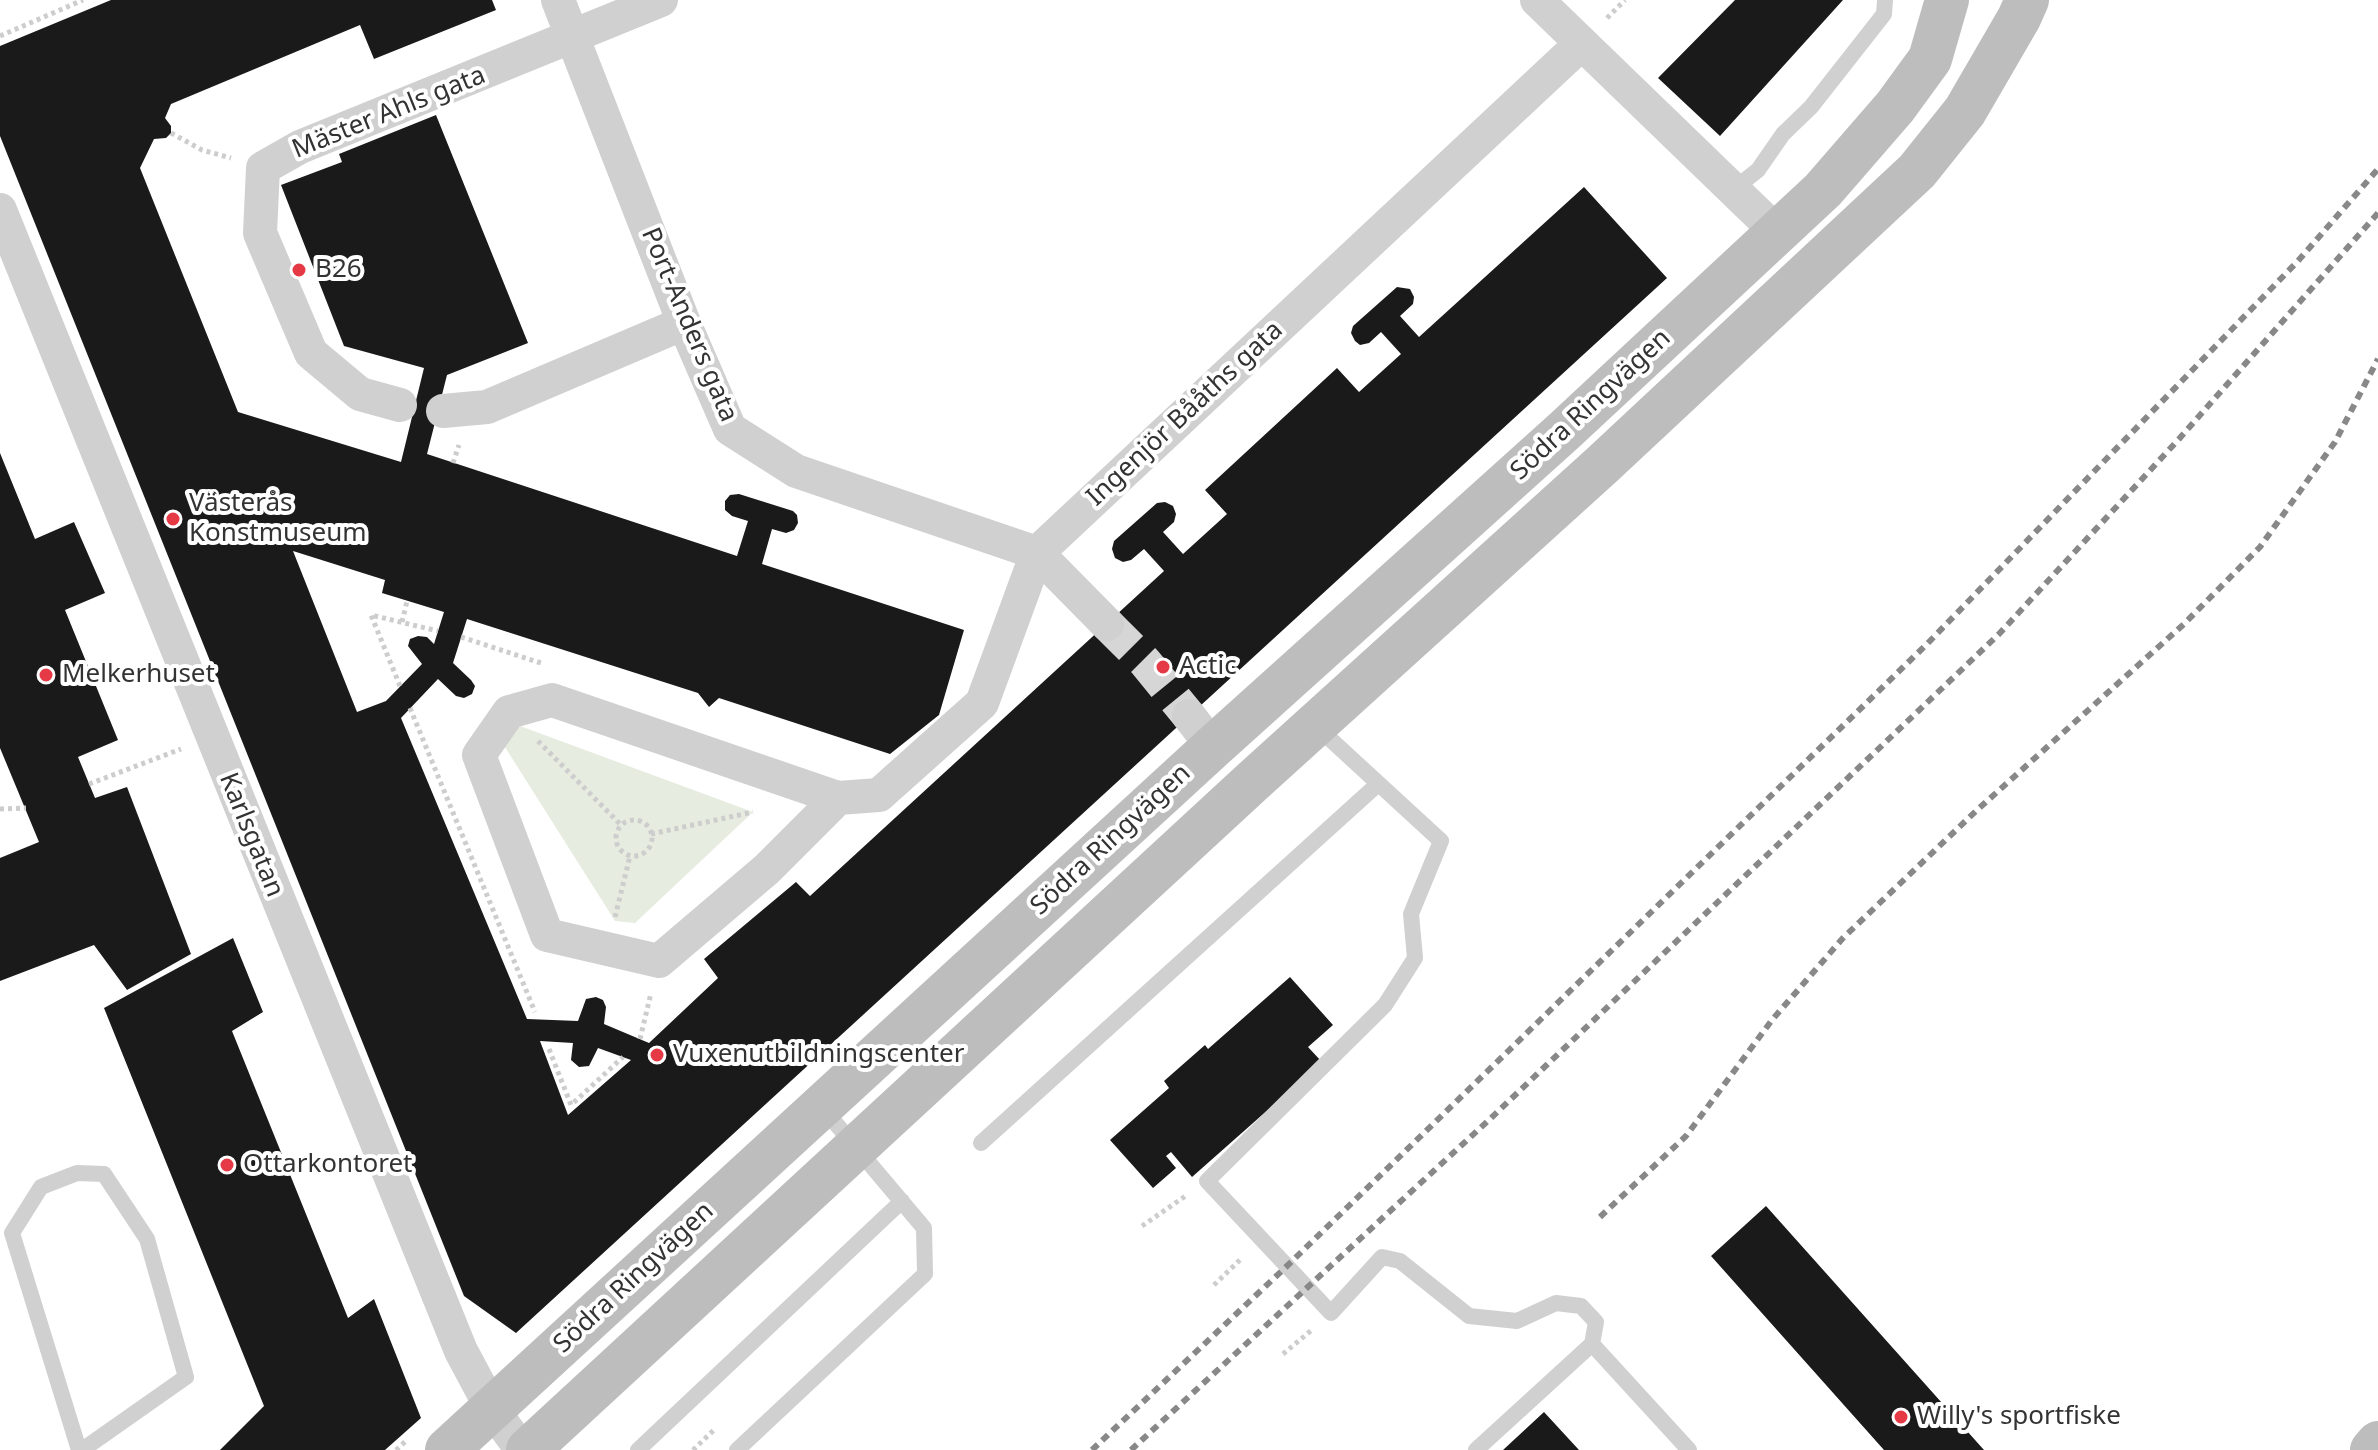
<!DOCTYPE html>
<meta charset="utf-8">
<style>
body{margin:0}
canvas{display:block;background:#fff}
</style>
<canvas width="2378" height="1450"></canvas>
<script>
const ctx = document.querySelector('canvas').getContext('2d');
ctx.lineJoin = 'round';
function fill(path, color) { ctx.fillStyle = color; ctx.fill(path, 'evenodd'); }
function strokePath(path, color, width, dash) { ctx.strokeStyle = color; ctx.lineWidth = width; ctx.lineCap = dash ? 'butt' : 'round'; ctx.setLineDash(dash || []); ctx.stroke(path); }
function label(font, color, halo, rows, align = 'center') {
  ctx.font = font + ' "Noto Sans",sans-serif'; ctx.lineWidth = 8; ctx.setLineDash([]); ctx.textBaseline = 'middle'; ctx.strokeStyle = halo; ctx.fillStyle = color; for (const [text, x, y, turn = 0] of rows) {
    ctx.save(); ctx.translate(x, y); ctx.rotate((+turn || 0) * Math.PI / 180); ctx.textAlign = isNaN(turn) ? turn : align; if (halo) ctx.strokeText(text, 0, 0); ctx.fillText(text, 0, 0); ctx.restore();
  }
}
fill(new Path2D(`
 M520,726L753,812L635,923L615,921L503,744Z`), '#e6ecdf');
fill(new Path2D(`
 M111,0H492L496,10L374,59L360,25L171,104L165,118L171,126V133L166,138L154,139L140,168L238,412L401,462L424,368L344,346L281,185L342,162L339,154L436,115L528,343L447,375L427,454L737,556L748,521L732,516L725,510V501L730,495L739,494L793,511L797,515L798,523L794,530L786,533L772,529L762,564L964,630L939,715L890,754L719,698L709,707L698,693L467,619L453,663L471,680L475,686L472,694L464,698L456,696L438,679L401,718L527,1019L578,1021L586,999L596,997L603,1000L606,1007L604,1024L649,1043L718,978L704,959L796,882L810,896L1164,571L1144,549L1131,560L1123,562L1115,558L1112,549L1114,541L1157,503L1165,502L1173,506L1176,514L1174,522L1163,532L1183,554L1227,514L1205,490L1337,368L1359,392L1401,354L1381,332L1369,343L1360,345L1355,341L1351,333L1353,326L1397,287L1410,289L1414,297L1413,304L1400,316L1419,337L1584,187L1667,278L516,1333L464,1296L0,136V46ZM293,551L385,580L382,593L444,612L434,644L427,637L418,636L410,639L408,646L422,664L386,701L357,712ZM540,1041L573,1043L571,1060L579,1067L589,1066L598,1048L631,1060L568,1115Z
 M1735,0H1843L1720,136L1658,78Z
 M0,453L35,539L74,522L105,593L65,610L118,740L78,757L95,798L127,787L191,954L127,990L94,945L0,981V858L39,842L0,748Z
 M233,938L263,1012L232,1031L348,1318L374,1299L421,1418L385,1450H220L264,1406L104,1008Z
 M1290,977L1333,1025L1308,1047L1322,1062L1192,1177L1171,1152L1166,1156L1176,1168L1153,1188L1110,1140L1169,1088L1164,1081L1205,1045L1208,1049Z
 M1766,1206L1984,1450H1884L1711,1256Z
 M1544,1412L1579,1450H1503Z`), '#1a1a1a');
strokePath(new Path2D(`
 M1107,624L1145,662L1189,716`), '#d6d6d6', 34, [34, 17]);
strokePath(new Path2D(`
 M1607,18L1625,0
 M0,36L83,0
 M171,133L202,150L231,158
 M453,463L459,445
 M402,622L407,601
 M461,637L544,664
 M400,686L371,615L438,631
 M410,708L535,1012
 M538,741L622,826
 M89,784L181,749
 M0,809L26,808
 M616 838a18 18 0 1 1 36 0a18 18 0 1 1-36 0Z
 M651,834L753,812
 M615,917L630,856
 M640,1039L651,993
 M549,1049L571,1105L623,1057
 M1142,1226L1187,1195
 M1214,1285L1242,1258
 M1283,1354L1313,1329
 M396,1450L406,1441
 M693,1450L716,1428`), '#cdcdcd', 5, [4, 4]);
strokePath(new Path2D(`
 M1733,190L1758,170L1783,134L1811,107L1884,14L1885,0
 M1317,727L1441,841L1411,914L1415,958L1385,1005L1207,1181L1331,1313L1382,1257L1400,1261L1469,1316L1517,1321L1556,1303L1581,1306L1596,1322L1592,1344L1476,1450
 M981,1143L1378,784
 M1592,1344L1689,1450
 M79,1450L12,1233L41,1187L77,1173L104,1174L147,1239L186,1377L82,1450
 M638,1450L902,1201
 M737,1450L925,1274L924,1228L821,1106`), '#d0d0d0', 16);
strokePath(new Path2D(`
 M558,0L684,323L730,429L796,471L1037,553L1107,624
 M1537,0L1778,233
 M0,210L461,1351L492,1409L522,1450
 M400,405L360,394L311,353L260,233L263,168L300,147L661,0
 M443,411L487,407L684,323
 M1189,716L1213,747
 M838,798L552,700L509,712L479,755L547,935L659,961L767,869L838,798L879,795L982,703L1037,553L1581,44`), '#d0d0d0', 34);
strokePath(new Path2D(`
 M447,1450L1213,747L1564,431L1823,190L1895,107L1930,59L1947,0
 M528,1450L1253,781L1602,465L1917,171L1965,111L2019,18L2027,0
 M2372,1450L2378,1443`), '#bdbdbd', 44);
strokePath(new Path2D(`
 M1600,1217L1686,1136L1772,1020L1843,938L1976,811L2184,624L2260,547L2335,442L2378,359
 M1092,1450L1287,1266L1927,644L2298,261L2378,169
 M1131,1450L1490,1119L1999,634L2179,439L2378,213`), '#888', 6, [8, 6]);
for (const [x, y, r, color] of [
 [299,270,8,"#e63946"],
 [173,519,8,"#e63946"],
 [1163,667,8,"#e63946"],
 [46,675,8,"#e63946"],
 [657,1055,8,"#e63946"],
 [227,1165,8,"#e63946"],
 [1901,1417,8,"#e63946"]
]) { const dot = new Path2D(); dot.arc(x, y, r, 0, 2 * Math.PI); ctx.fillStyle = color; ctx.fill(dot); strokePath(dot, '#fff', 3); }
label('26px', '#333', '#fff', [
 ["Mäster Ahls gata",389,113,-22],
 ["Port-Anders gata",689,325,67],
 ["Södra Ringvägen",1591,405,-43],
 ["Ingenjör Bååths gata",1185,414,-43],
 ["Karlsgatan",251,835,68],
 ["Södra Ringvägen",1111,840,-43],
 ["Södra Ringvägen",634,1278,-43]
]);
label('26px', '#333', '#fff', [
 ["B26",315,270],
 ["Västerås",189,504],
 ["Konstmuseum",189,534],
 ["Actic",1179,667],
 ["Melkerhuset",62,675],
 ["Vuxenutbildningscenter",673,1055],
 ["Ottarkontoret",243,1165],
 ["Willy's sportfiske",1917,1417]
], 'left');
</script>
